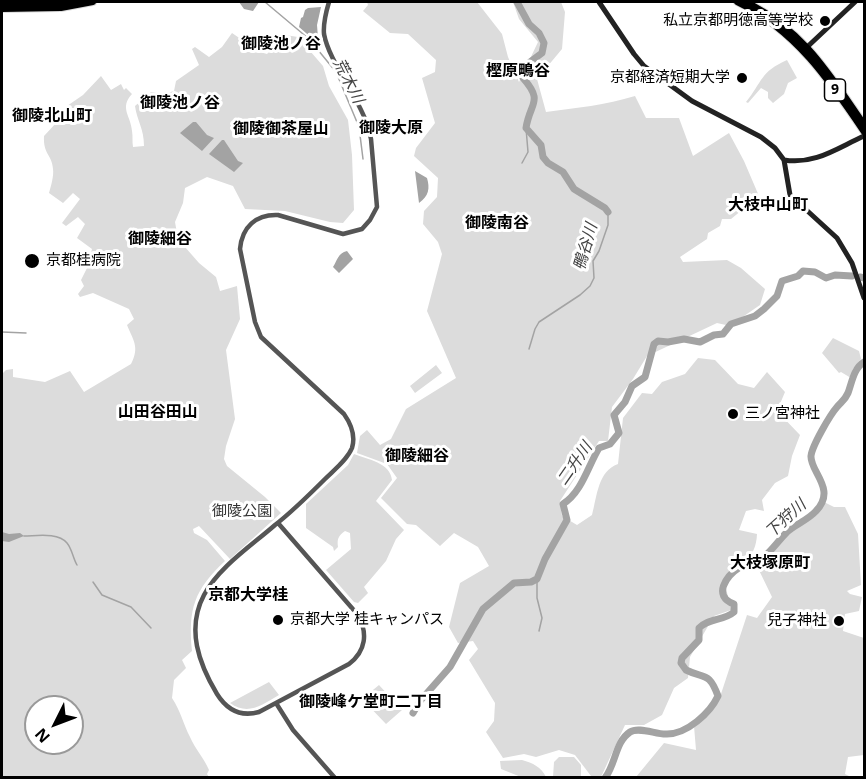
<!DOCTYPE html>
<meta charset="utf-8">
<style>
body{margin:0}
#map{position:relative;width:866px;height:779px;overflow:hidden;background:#fff;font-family:"Noto Sans",sans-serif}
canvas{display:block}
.frame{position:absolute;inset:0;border:3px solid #000;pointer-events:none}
.north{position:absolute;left:24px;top:695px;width:60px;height:60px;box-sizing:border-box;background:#fff;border:2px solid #999;border-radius:50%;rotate:228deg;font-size:16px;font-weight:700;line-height:24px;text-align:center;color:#000}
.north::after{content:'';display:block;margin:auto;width:21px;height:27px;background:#000;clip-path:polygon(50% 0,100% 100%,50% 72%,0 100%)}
</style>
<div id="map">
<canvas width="866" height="779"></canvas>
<div class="frame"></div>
<div class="north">N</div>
</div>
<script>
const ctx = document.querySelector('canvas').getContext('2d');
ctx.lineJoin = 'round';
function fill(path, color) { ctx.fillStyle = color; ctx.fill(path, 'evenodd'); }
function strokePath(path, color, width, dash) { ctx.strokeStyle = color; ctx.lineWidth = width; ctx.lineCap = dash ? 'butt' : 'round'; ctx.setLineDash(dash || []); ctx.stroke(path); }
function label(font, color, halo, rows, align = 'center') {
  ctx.font = font + ' "Noto Sans","Noto Sans JP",sans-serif'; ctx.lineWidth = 6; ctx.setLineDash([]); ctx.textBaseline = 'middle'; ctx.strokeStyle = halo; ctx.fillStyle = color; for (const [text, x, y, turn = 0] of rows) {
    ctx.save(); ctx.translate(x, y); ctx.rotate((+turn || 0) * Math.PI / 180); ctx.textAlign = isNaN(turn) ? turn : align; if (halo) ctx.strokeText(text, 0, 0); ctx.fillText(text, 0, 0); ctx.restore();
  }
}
fill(new Path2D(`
 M367,2H477L502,34L508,57L519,82L538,42L519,19L513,2H561L565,12L562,49L537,79L546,112C576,108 606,105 635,96L646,118H679L693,156L729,133L744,161L759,196L731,219H722L720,226L708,233L707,239L680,257L683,262L727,260L741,268L765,289L760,305L744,316L726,325L717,323L647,356L633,379L612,407L608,441H599L560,501L562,516L577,525L592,515C597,496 598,471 618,464L623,418L642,393L652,394L662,382L685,374L698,358L715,360L738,384L754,388L767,372L785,392L777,411L800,435L792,456L788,476L775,483L762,500L764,511L755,509L746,511L739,530L757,534C756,559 741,564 724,579L731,610L714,616L690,657L688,678L674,688L662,715L644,725H625L601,777L591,776L575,755L559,750L536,757L524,754L503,758L486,732L494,721L495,703L469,660L478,649L473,641L458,643L449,627L460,583L489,566L478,547L454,533L440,546L416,525L407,524L381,498L397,478L387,464L357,453L360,436L367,430L380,445L391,439L406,409L456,378L427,311L442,254L438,242L423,224L424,211L437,197L438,178L414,156L416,148L435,123L422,78L435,72L436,60L408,34L390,33L363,11L368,5Z
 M232,33L260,52L267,54L285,35L298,37L323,66L329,86L348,120L352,155L354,210L343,223L330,222L285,211L245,209L233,186L207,177L185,188L183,203L175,222L178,239L199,263L216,277L220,291L237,286L240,319L226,350L235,419L226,446L224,459L227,466L265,497L281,513L230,559L199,526L193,529L194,533L207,540L225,561C194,590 188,609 192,651L182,660L186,668L174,680L172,698C181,712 183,723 190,737C195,749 204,758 209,770L207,774L209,777H2V374L6,370L13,369V377L45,382L70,371L84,392L131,364C140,347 133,340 127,325L134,319L129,309L93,293L80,297L78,294L84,286L81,280L87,268L92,249L77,238L85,224L78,217L66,226L62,223L80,199L73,193L63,203L49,193C51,186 54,176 53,169C52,154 43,155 44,136L56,123L67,106L83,95L101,76L111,90L121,84L124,90L126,88L132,94C119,108 131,116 132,131C133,136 132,142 133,147L144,146C144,128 137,121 135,106L151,92L164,94L174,91L176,81L199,65L192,49L195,47L209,57L222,47ZM36,707H72V743H36Z
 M787,60L797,78L788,83L784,94L773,103L768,98V92L761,88L748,103L746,102C763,81 760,72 787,60Z
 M833,338L859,351L861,359L853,369L851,378L841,372L839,373L822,353Z
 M436,365L442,373L415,393L410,386Z
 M354,454C368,460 390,462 392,480L376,501L404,530L396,539L386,561L364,587L368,593L358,603L354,602L326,570L351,549L350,533L345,531C338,536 337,539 338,547L334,551L333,547L306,528V504L348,465Z
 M824,502L834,507H845L858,534L861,585L847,591L850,594L862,597L859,611L845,614L843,631L864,638V755L848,757L845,774L851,777H636L664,743L696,750L694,726L719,700L747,615L757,618L772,597L756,564Z
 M269,682L279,695C262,705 248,716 230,703Z
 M379,685L402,710L386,724L362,699Z
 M559,757H574L581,765V777H553L554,762Z
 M522,760C533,763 541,767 546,777H521L501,769L500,761Z`), '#dcdcdc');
fill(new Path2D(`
 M239,2H259L253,11L244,9Z
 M321,7L317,25L318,38L313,39L299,27L301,18L303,17L305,10L308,8Z
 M193,122H196L207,135L214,138L202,151L180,133Z
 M222,140H224L238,161L243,163L234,172L209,154Z
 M415,171L427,178C430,188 429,196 419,203Z
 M347,251L353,259L339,273L333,267C337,261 338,253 347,251Z
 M2,532L9,534L20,533L24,536L9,542L2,541Z`), '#a3a3a3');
strokePath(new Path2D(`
 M265,2L309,39L336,72L359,127L363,159
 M522,163L528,152L526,128
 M2,332L26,333
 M529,349L535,329L539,322L580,295L590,286L594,278L593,261L599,251L608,225V212
 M24,536C36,536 58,532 67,543C72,549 73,558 77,565
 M537,577V598L542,618L539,631
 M93,582L102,595L131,607L151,628`), '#a3a3a3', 1.5);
strokePath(new Path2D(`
 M517,2L529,24L539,33L544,43L542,53L530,62L523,78C544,102 530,102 526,128L541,145L543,157L548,163L563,172L574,189L605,208L608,212
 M860,277L864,278
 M413,713L420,701L450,667L483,609L514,583L531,582L537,579L545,559L567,520L563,504C582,492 588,466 599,448L610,444L619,433L614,415L625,402L632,386L645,377L654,344L658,341L668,342L684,339L700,342L714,335L723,334L731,324L755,316L764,309L777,296L782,281L798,276L803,271L815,272L826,278L835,275L852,276
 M605,778C616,764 615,742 630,732C639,726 657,735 667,734C687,734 710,713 718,696C709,671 704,679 686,670L681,663L682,658L699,640V628C708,618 724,621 734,612V604C712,596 726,576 740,567C747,562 757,562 765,556C773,549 779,540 787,532C796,524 808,520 816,511C837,489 810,472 811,456C812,446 830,415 837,407C841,402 845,400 848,393C852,382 854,368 864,362`), '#a3a3a3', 7);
const trunk = new Path2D(`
 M737,2C795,30 829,80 864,132
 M747,2C806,33 828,72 864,124
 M2,4L71,2
 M2,9L61,8L93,2`);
strokePath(trunk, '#dbdbdb', 8);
strokePath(new Path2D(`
 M278,523L358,615C368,633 366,651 349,664L259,712C241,717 227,710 217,694C199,664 186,629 204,595C219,567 251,546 275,525C293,511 309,495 325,479C334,470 347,460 352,448C356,435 351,424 344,414L261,337L255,322L240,249C242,227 256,214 278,215L343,234L362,229L370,220L377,207L371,139L368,127C359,97 329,62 324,34C323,23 326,12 329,2
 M276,703L293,730L335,778`), '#555', 4.5);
strokePath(new Path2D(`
 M599,2L634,54L644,66L692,101L761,137L775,148L784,160L790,195L837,238L852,263L864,298
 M805,49L855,2
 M784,160C815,165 837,148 864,136`), '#222', 5);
strokePath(trunk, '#000', 6);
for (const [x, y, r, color] of [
 [825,21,6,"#000"],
 [742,78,6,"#000"],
 [32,261,8,"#000"],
 [733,414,6,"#000"],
 [278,620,6,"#000"],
 [839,621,6,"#000"]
]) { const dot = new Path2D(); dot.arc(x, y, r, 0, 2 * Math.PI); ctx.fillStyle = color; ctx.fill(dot); strokePath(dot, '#fff', 2); }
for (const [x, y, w] of [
 [835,90,21]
]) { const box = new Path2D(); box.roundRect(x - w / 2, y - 11, w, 22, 4.5); ctx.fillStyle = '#fff'; ctx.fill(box); strokePath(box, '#000', 1.5); }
label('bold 14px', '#000', null, [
 ["9",835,90]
]);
label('15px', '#000', '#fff', [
 ["私立京都明徳高等学校",813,21],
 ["京都経済短期大学",730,78],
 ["京都桂病院",46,261,"left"],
 ["三ノ宮神社",745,414,"left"],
 ["京都大学 桂キャンパス",290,620,"left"],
 ["兒子神社",827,621]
], 'right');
label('15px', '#333', '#fff', [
 ["御陵公園",242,512]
]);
label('bold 16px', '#000', '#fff', [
 ["御陵池ノ谷",281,44],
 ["樫原鴫谷",518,71],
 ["御陵池ノ谷",180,103],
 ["御陵北山町",52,116],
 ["御陵大原",391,128],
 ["御陵御茶屋山",281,129],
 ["大枝中山町",768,205],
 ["御陵南谷",497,223],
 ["御陵細谷",160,239],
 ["山田谷田山",158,412],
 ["御陵細谷",417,456],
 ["大枝塚原町",770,563],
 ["京都大学桂",248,595],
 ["御陵峰ケ堂町二丁目",371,702]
]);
label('italic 16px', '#444', '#fff', [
 ["荒木川",348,81,63],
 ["鴨谷川",586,247,-74],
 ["二升川",575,464,-55],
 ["下狩川",786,519,-42]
]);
</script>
